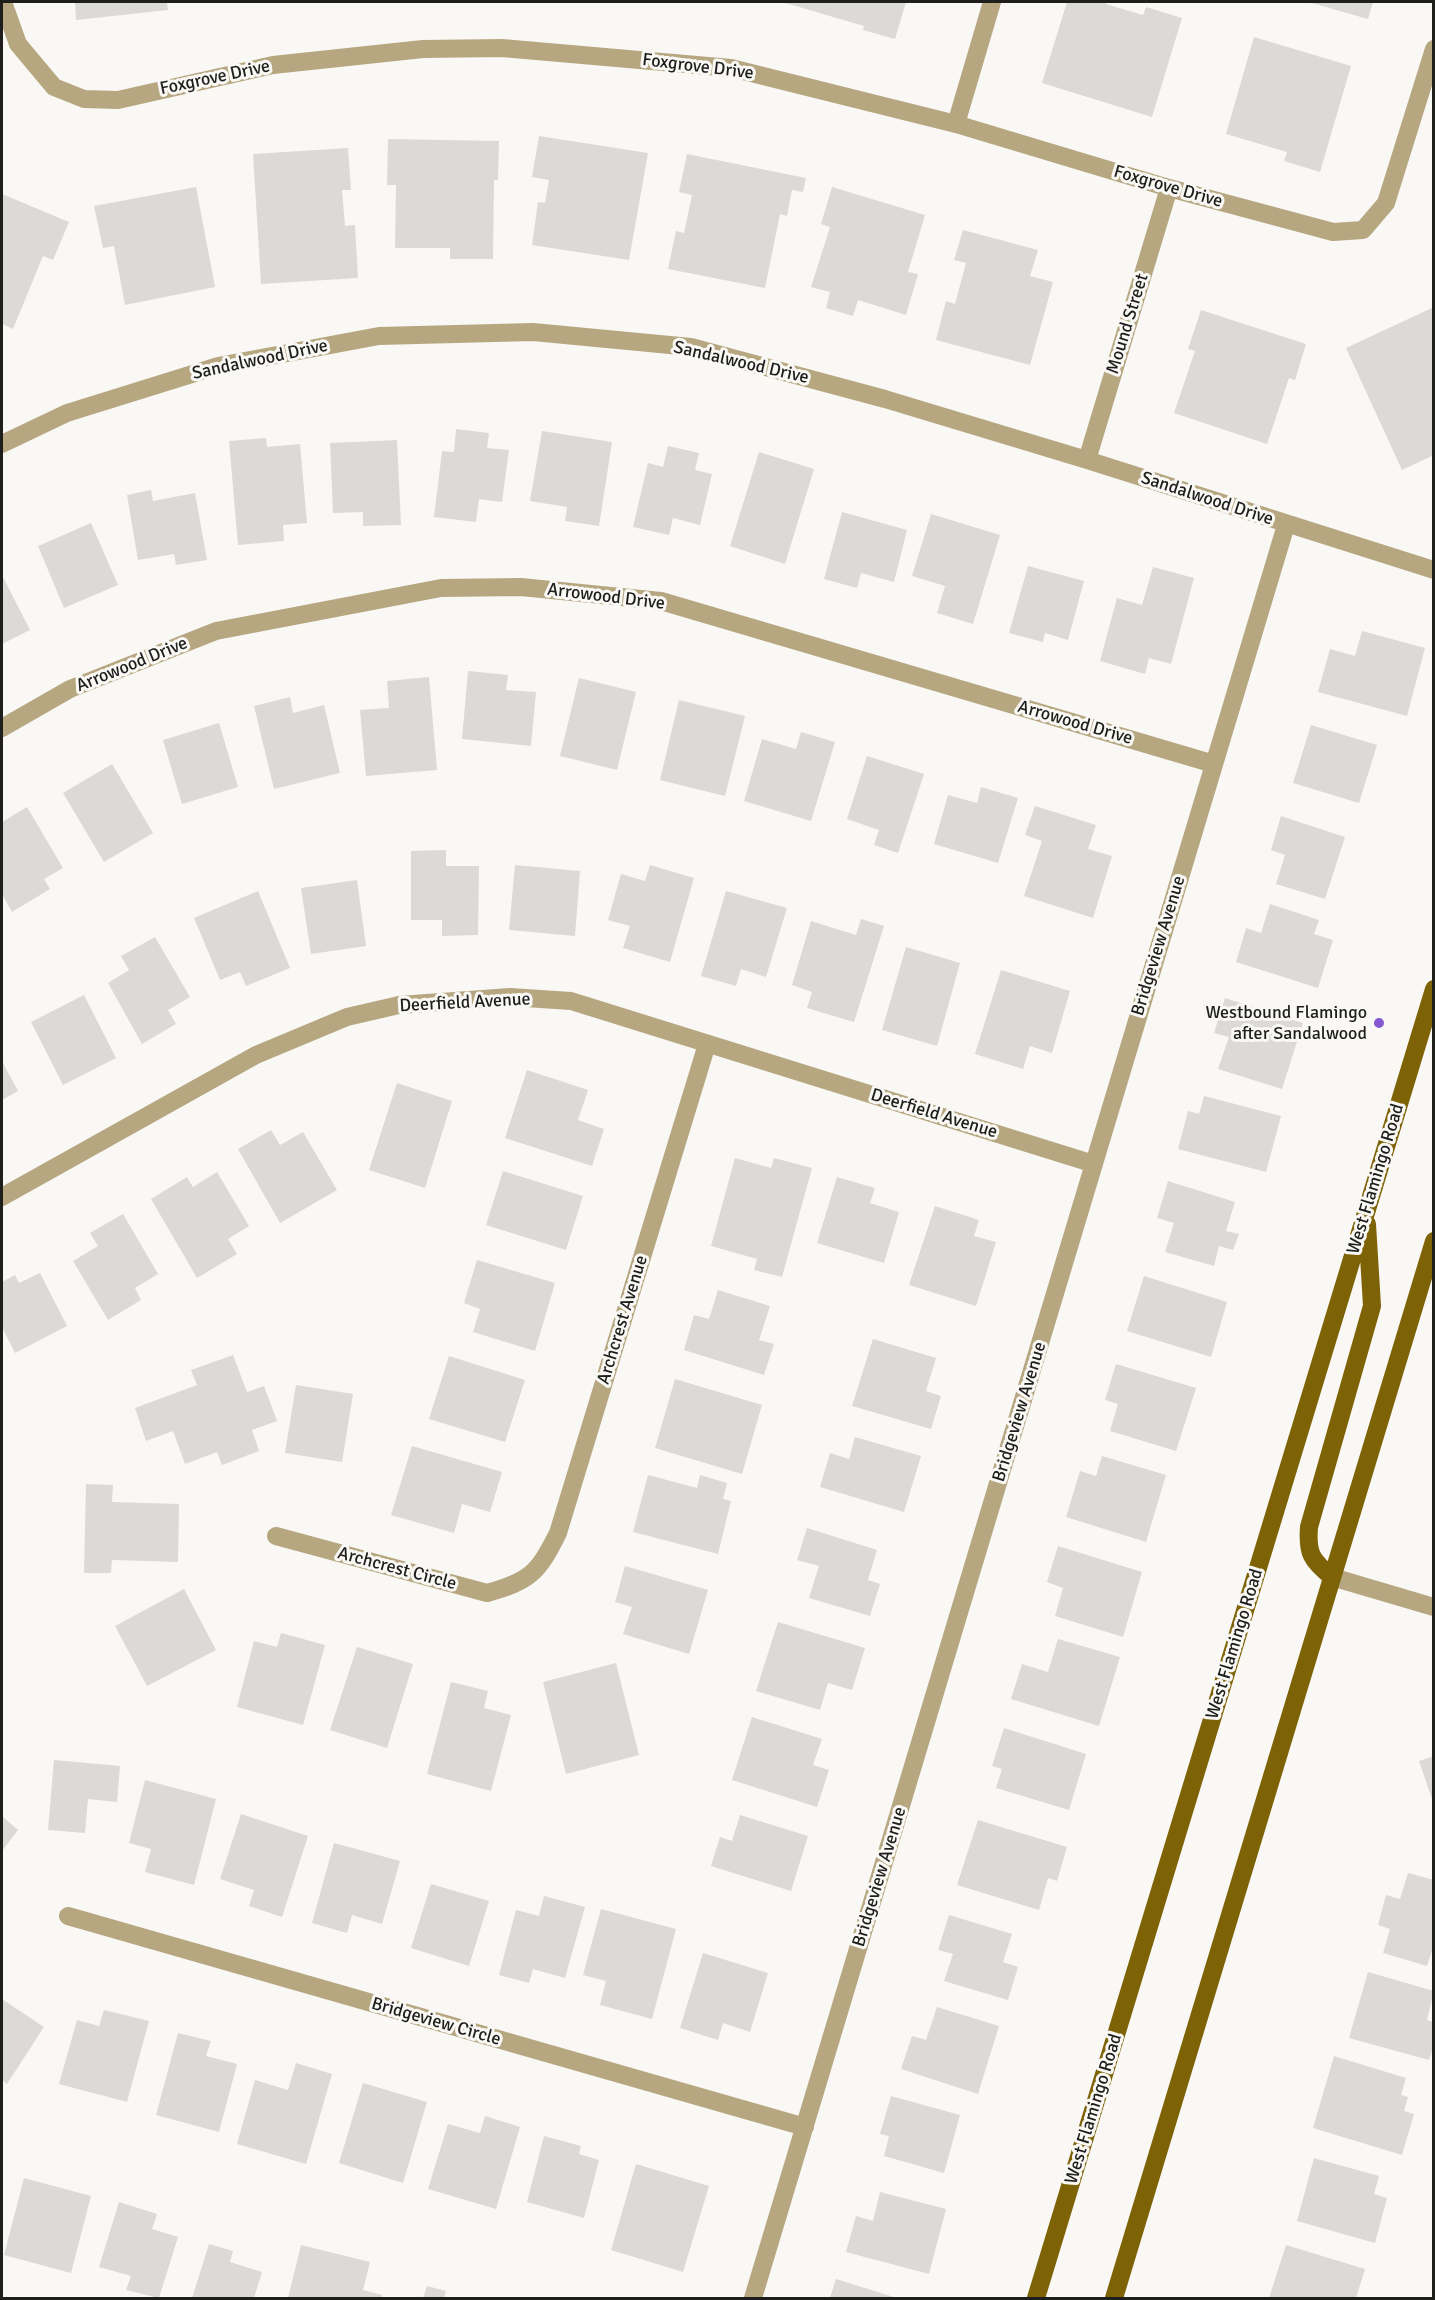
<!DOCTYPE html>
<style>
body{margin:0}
#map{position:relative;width:1435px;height:2300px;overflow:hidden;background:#f9f8f5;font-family:Signika,sans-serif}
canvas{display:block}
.frame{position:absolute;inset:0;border:3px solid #1e1e1d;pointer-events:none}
</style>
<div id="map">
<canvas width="1435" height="2300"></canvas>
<div class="frame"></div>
</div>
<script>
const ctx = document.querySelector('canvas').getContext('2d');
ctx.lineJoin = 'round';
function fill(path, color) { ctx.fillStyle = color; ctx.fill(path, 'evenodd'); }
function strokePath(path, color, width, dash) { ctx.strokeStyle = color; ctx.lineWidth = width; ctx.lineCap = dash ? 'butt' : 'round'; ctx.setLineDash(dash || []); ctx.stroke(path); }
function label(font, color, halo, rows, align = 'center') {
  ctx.font = font + ' Signika,sans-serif'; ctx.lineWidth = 6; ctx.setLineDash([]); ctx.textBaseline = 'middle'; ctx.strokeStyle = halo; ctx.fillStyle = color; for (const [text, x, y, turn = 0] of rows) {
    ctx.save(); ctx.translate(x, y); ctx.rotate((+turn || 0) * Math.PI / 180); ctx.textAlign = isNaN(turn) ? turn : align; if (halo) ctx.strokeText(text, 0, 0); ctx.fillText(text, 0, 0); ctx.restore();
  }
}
fill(new Path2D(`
 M75,2H167L168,10L76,20Z
 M782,2H906L895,39L863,30L864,26Z
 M1067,2H1107L1106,4L1143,15L1146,7L1182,18L1152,117L1042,83Z
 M1308,2H1373L1368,19Z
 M1254,37L1351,66L1320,172L1284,161L1287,152L1226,134Z
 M539,136L648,153L629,260L532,245L538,202L545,203L549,180L532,177Z
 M388,139L499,141L498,180H494L493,259H450V248H395L396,185H387Z
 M348,148L351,190H342L345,226L355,225L358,278L261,284L253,154Z
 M687,154L806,178L803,192L792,190L787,216L780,214L765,288L668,269L676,231L684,233L692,195L679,192Z
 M196,187L215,287L125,305L114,246L103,248L94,206Z
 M832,187L925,215L908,272L918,274L906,315L858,300L853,316L826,308L830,292L811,287L830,227L821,224Z
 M2,194L69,222L53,260L43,256L13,329L2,324Z
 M963,230L1038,250L1030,276L1053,282L1030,365L936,340L946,301L955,304L966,263L954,260Z
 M1434,307V455L1402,470L1346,348Z
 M1201,310L1306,344L1295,380L1289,378L1267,444L1174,413L1195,351L1188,349Z
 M456,429L489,433L487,448L509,450L502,502L479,499L476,522L434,517L442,451L454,452Z
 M542,431L612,442L599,526L565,521L567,507L530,501Z
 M266,438L267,447L300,444L307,523L283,525L284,541L238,545L229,441Z
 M397,440L401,525L363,526V512L333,513L330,443Z
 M668,446L699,453L695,470L712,474L700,525L673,518L669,535L633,527L648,463L663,467Z
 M759,452L814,469L785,564L730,546Z
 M151,490L153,501L195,493L207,560L176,565L174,554L138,560L127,495Z
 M842,512L907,530L894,582L861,573L857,588L824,579Z
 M931,514L1000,535L973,624L937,613L945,586L912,576Z
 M91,523L118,585L64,608L38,546Z
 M1028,566L1084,581L1068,640L1045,633L1043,642L1009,633Z
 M1153,567L1194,578L1171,664L1149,658L1145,674L1100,661L1117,598L1142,605Z
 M2,575L30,630L2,644Z
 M1362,631L1425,648L1407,716L1318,692L1330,649L1355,656Z
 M468,671L508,675L506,690L536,692L531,746L462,739Z
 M429,677L437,770L366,776L360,710L389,708L387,681Z
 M579,678L636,692L617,770L560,756Z
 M290,697L293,713L324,705L340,773L274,789L254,706Z
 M679,700L745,716L725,796L660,780Z
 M219,723L238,787L182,804L163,740Z
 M1311,725L1377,745L1359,803L1293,783Z
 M801,732L835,742L811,821L744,801L762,739L796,749Z
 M867,756L924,774L898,853L874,845L879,830L847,819Z
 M112,764L153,833L104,862L63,793Z
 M981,787L1018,798L998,863L934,844L948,795L977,803Z
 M1035,806L1096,825L1088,849L1112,856L1093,918L1024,896L1042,841L1025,835Z
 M27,807L63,868L44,879L50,889L12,912L2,894V822Z
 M1281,816L1345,837L1325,899L1276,884L1285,855L1271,850Z
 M446,850V866H479L478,935L442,936V920H411V851Z
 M515,865L580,871L575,936L509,930Z
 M650,865L694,878L670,962L623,948L630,926L608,920L621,874L645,881Z
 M357,880L366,946L311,954L301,888Z
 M258,891L290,968L246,986L240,972L220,980L194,918Z
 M726,891L787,908L766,977L741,969L736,986L701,976Z
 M1270,904L1319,920L1314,934L1333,940L1318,988L1236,962L1246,928L1261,933Z
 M861,919L884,926L854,1022L807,1008L812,992L792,985L811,921L856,935Z
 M155,937L190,997L168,1010L176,1024L142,1044L108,983L129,970L121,956Z
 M906,947L960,963L937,1046L882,1030Z
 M1001,970L1070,991L1052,1053L1030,1046L1023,1069L975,1054Z
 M84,995L116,1058L63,1085L31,1022Z
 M1225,998L1303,1023L1282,1089L1218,1069L1229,1037L1214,1033Z
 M2,1061L18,1091L2,1100Z
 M527,1070L588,1090L578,1120L604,1129L592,1166L505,1138Z
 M397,1083L452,1101L425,1188L369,1170Z
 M1204,1096L1281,1116L1266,1172L1178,1149L1188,1111L1199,1114Z
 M271,1130L280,1145L303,1132L337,1190L280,1223L238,1149Z
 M735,1158L771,1168L774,1158L812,1168L782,1277L754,1270L757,1259L711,1246Z
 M503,1171L583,1196L566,1250L486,1225Z
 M217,1172L249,1226L228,1239L237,1254L197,1278L151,1199L187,1177L193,1187Z
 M837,1177L875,1188L870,1203L899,1212L884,1263L817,1243Z
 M1168,1181L1235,1202L1226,1231L1239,1234L1233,1250L1219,1246L1214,1266L1165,1252L1174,1223L1157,1218Z
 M935,1206L979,1220L974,1236L996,1242L976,1306L909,1285Z
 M123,1214L158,1274L135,1288L141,1300L108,1320L73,1261L98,1246L90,1233Z
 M477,1260L555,1283L535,1351L473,1332L480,1309L464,1303Z
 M40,1273L67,1326L15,1353L2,1327V1282L15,1275L19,1283Z
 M1144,1276L1227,1302L1211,1357L1127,1331Z
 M718,1290L770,1306L759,1340L774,1344L764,1375L684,1350L694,1315L709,1319Z
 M873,1339L936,1358L926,1391L941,1396L931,1429L852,1406Z
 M233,1355L247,1392L264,1386L277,1421L252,1430L259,1451L222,1465L217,1452L185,1464L173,1431L146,1441L135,1408L197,1385L191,1370Z
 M449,1356L525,1380L505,1442L429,1419Z
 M1116,1364L1196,1388L1176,1451L1110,1431L1118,1404L1105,1400Z
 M675,1379L762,1405L742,1474L655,1448Z
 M296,1385L353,1394L342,1462L285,1453Z
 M855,1437L921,1456L904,1512L820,1487L830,1453L849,1459Z
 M412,1446L502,1472L490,1512L462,1504L454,1533L391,1515Z
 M1102,1456L1166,1475L1146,1542L1066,1517L1080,1471L1096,1476Z
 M648,1475L697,1488L700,1475L727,1483L723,1499L731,1501L718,1554L633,1532Z
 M86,1484L113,1485L112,1502L179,1504L178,1562L112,1560L111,1573H84Z
 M807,1528L877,1550L868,1580L880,1584L870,1616L809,1598L819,1566L797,1560Z
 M1058,1546L1142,1572L1123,1637L1055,1616L1063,1588L1047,1582Z
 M625,1566L708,1590L689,1654L623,1634L632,1607L615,1602Z
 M184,1589L216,1650L147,1686L115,1626Z
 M778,1622L865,1648L852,1690L828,1683L820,1710L756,1691Z
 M281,1633L325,1645L303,1725L237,1707L254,1641L277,1647Z
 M1058,1639L1120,1657L1099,1726L1011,1699L1022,1664L1048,1672Z
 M357,1647L413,1664L387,1748L330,1730Z
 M616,1663L639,1755L566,1774L543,1682Z
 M451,1682L488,1691L484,1708L511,1715L491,1791L427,1774Z
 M752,1717L822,1739L813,1765L829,1770L817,1807L732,1780Z
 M1004,1728L1086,1754L1069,1810L996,1788L1002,1769L992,1766Z
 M1434,1756V1802H1433L1419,1761Z
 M54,1760L120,1766L117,1802L88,1799L85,1833L48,1830Z
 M145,1780L216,1799L194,1885L145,1872L151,1849L129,1843Z
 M241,1814L308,1836L282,1917L249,1906L254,1890L220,1879Z
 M740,1815L808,1836L791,1891L711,1866L720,1837L732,1841Z
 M2,1816L18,1830L2,1851Z
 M978,1820L1067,1847L1057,1881L1048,1878L1039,1910L957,1885Z
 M334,1843L400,1861L382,1924L352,1915L347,1933L312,1923Z
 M1408,1873L1434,1880V1944L1427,1966L1383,1953L1390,1929L1378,1925L1386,1895L1400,1899Z
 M431,1884L489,1901L469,1966L411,1948Z
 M544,1896L585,1907L565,1978L533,1969L529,1983L499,1975L516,1910L539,1916Z
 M601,1909L676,1929L652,2019L600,2005L606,1981L583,1975Z
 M949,1915L1012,1934L1003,1962L1018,1967L1008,2000L944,1981L953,1954L938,1950Z
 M703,1953L768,1973L750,2032L723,2023L718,2040L680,2028Z
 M1368,1972L1434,1991L1427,2020L1434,2022V2044L1429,2060L1349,2038Z
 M2,1999L44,2027L7,2084L2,2080Z
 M937,2007L999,2026L978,2094L901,2069L912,2036L926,2040Z
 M104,2010L149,2021L127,2102L59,2084L77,2020L99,2026Z
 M178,2033L211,2041L206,2056L237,2064L219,2132L156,2115Z
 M1334,2056L1406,2078L1401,2095L1408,2097L1404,2111L1414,2114L1402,2155L1313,2128Z
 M296,2063L332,2074L306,2164L237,2144L255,2080L288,2090Z
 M363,2083L427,2102L403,2183L339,2163Z
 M891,2096L960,2115L944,2173L884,2156L889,2136L880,2134Z
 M485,2116L520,2127L496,2209L428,2189L448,2124L480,2133Z
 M544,2136L581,2146L579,2154L599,2160L584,2218L527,2202Z
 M1314,2158L1379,2176L1374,2194L1387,2198L1375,2243L1297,2221Z
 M636,2164L709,2186L683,2272L611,2250Z
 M24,2178L91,2196L71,2273L4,2255Z
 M880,2192L946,2209L929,2274L846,2252L856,2216L873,2221Z
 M119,2202L157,2214L152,2229L178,2237L159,2298L126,2290L131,2276L99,2267Z
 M209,2244L233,2251L230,2262L262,2272L254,2298H192Z
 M301,2245L370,2262L363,2290L382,2295L381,2298H288Z
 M1286,2245L1365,2269L1356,2298H1269Z
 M836,2279L897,2298H830Z
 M427,2286L446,2291L444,2298H423Z`), '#dcdad7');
strokePath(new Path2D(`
 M3,2L18,44L54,87L84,99L118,100L273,65L423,49L502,48L731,68L956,124L1169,188L1333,232L1363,230L1386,203L1434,49
 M956,124L992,2
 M2,444L67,413L218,366L379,336L533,332L691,347L885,399L1087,460L1434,570
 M1087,460L1169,188
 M2,728L70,689L216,631L441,588L521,587L661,601L1214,764
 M2,1197L256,1055L347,1017L399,1005L510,997L571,1001L1094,1164
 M276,1536L487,1593C530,1581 538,1573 558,1533L707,1044
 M1332,1577L1434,1607
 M68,1916L805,2127
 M753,2298L1286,525`), '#b6a781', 18);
strokePath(new Path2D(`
 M1332,1577C1311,1560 1307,1553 1309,1527L1372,1306L1367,1224
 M1036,2298L1434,989
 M1114,2298L1434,1241`), '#7e6206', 18);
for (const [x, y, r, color] of [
 [1379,1023,6,"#8557d0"]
]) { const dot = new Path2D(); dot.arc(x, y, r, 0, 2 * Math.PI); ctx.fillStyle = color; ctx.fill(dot); strokePath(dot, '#f9f8f5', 2); }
label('18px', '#1e1e1d', '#f9f8f5', [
 ["Foxgrove Drive",698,67,7],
 ["Foxgrove Drive",215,78,-12],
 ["Foxgrove Drive",1168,187,16],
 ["Mound Street",1128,324,-73],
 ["Sandalwood Drive",260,360,-12],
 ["Sandalwood Drive",741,363,13],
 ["Sandalwood Drive",1207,499,18],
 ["Arrowood Drive",606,597,7],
 ["Arrowood Drive",132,665,-22],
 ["Arrowood Drive",1075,723,16],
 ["Bridgeview Avenue",1159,946,-73],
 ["Deerfield Avenue",465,1003,-3],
 ["Deerfield Avenue",934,1114,17],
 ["West Flamingo Road",1376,1179,-73],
 ["Archcrest Avenue",623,1320,-73],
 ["Bridgeview Avenue",1020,1412,-73],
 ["Archcrest Circle",397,1569,15],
 ["West Flamingo Road",1235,1644,-73],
 ["Bridgeview Avenue",880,1877,-73],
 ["Bridgeview Circle",436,2022,16],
 ["West Flamingo Road",1094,2109,-73]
]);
label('18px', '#1e1e1d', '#f9f8f5', [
 ["Westbound Flamingo",1367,1013],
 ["after Sandalwood",1367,1034]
], 'right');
</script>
